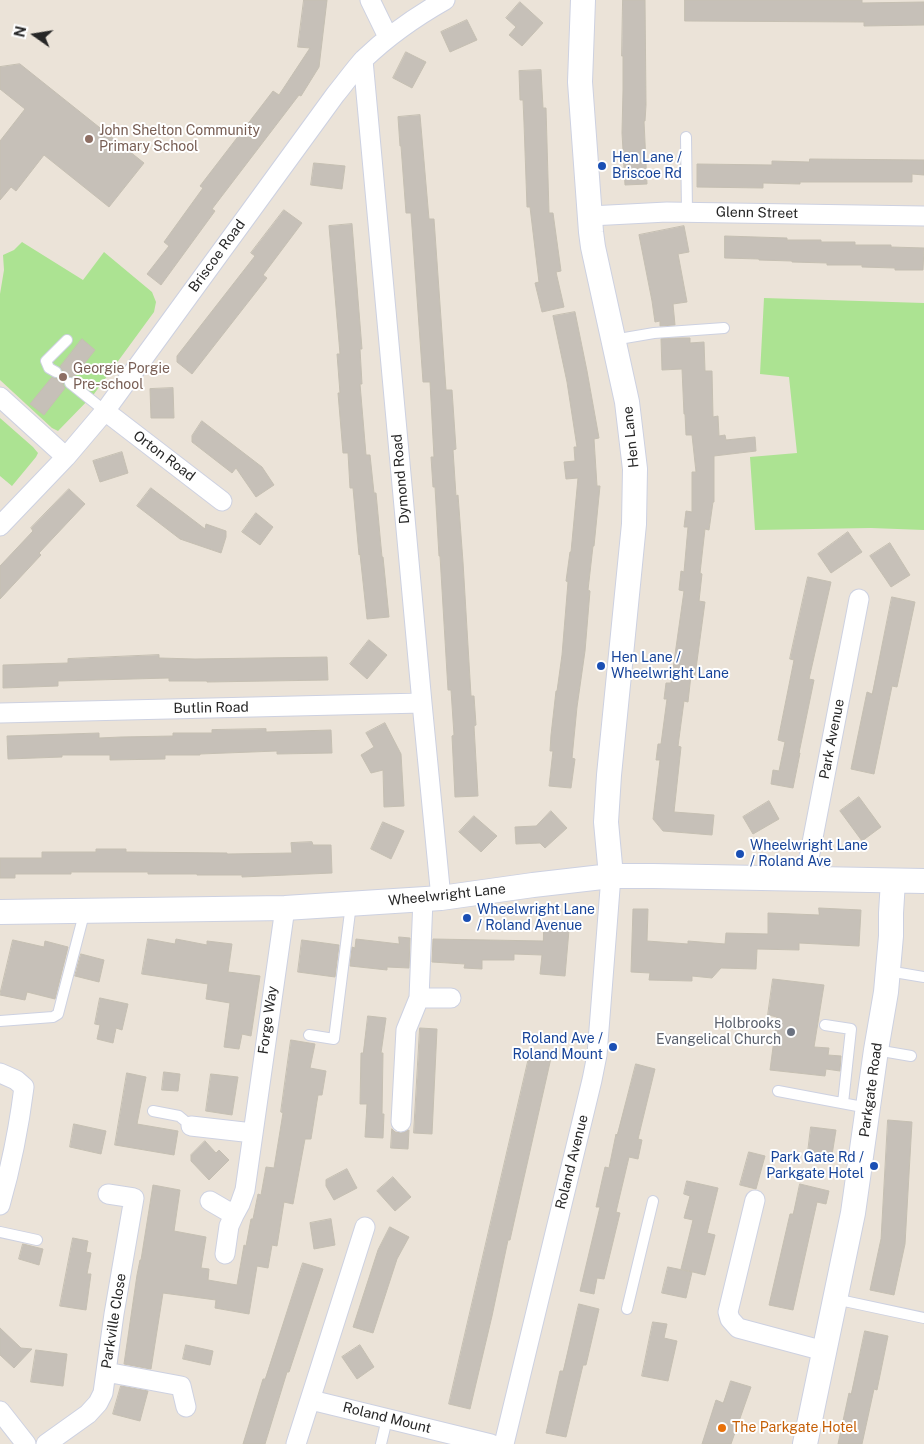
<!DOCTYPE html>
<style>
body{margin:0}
#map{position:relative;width:924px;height:1444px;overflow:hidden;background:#ebe3d8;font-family:"Public Sans",sans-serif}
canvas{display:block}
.north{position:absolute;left:10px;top:10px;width:50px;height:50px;-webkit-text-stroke:4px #fff;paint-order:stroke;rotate:283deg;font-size:14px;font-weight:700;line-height:20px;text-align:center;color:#272727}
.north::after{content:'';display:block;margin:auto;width:18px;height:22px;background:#272727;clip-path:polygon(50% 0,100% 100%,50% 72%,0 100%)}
</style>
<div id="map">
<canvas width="924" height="1444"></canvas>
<div class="north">N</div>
</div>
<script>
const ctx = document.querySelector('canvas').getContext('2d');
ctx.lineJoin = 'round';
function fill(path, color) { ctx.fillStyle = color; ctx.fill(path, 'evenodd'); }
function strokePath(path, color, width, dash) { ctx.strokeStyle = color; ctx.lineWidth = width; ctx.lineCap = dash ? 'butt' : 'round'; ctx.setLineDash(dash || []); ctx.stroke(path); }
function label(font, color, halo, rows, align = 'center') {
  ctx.font = font + ' "Public Sans",sans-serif'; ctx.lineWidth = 4; ctx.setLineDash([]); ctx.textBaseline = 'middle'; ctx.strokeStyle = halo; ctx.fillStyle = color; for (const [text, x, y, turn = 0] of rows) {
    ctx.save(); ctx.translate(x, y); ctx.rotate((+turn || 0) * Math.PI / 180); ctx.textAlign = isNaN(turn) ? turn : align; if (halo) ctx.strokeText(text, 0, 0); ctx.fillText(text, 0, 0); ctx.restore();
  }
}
fill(new Path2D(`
 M22,242L83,280L104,252L152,292L156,302L154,312L94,394L58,431L52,428L0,380V294L4,270L3,255L14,250Z
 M764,298L924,303V530L871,528L755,530L750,457L797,453L789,377L760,374Z
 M0,418L33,447L38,453L36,457L12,486L0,476Z`), '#ace392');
const building = new Path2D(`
 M304,0H327L319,67L301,96L299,95L212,209L215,211L161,285L147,274L169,246L164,242L203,188L200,186L273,91L279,95L310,48L298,47Z
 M623,0H645L646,105L645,121H644L647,184L625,185L622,133L623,90V56H622Z
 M685,0H862V3L924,2V25L864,26V22L685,21Z
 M520,2L543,23L522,46L509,35L516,27L506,18Z
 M467,20L477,40L450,52L441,32Z
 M406,52L426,62L412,88L393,78Z
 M20,64L144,163L109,207L44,155L16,191L11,187L0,200V141L25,109L0,89V67Z
 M541,70L543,108H546L549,213H553L561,271L556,272L564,307L542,312L535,283L539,282L530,207H527L524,123L523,100H520L519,71Z
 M420,115L429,219H434L446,390H452L456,449L453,450L456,496L458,495L463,562L471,696H474L476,725L474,726L478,796L455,797L452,736L454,735L451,690H448L440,556H439L435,487H433L431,457H434L430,382H423L411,213H406L401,146H400L398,117Z
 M810,159L924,160V175L912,174V182H800V184L763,183V188L697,187V164L772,165V161L809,162Z
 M314,163L345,166L342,189L311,185Z
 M284,210L302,223L263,275L267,278L192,374L177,362V356L255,256L251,253Z
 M352,224L362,349H360L362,384H360L366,455H370L374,493H376L382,557H383L389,617L367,619L360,554L359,555L353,488H350L348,453H343L338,393H340L337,354H340L339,342L329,226Z
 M684,226L689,252L678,254L687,302L673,304L675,325L660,326V321L655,322L652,301L639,235Z
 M725,236L787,238V240H821V242H855V245H891V247L924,248L923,270H895V268L862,267V265H827V263L792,262V261L759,260V259L725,258Z
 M575,312L587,371L599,438L594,439L597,486H600L594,546H593L588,590L590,591L585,651L577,707L572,758L575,759L571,788L549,786L553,751H550L551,735L556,691H557L562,655L568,582L566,581L570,552H571L578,478L566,479L564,462L575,461L574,447H577L567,382L553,316Z
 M677,338H690V343L704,342L705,371H712L713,417L718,416L719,436L725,435L726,440L755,437L756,451L714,456V502H713L709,530L705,529L700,573L702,574L699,601L705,602L695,676L691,675L688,702L684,701L678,746L681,747L674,812L714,815L712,835L663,831L653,819L660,760H656L658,744H661L667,699H664L666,683H671L684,591L679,590L681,571L684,572L688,527H684L686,511L692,512V472H696L692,435H686L685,414H684L682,369L662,370L661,339Z
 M82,339L95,350L74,377L68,376L64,379L63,385L65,388L44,415L30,404L52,377L57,379L62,376L63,371L60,367Z
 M173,388L174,418H151L150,389Z
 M202,421L262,467L274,485L256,497L236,468L232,473L192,442V436Z
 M122,452L128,473L100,482L93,461Z
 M151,488L205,529L206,524L226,531V537L221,553L180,539L137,506Z
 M69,489L85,504L39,553L41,555L0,599V566L33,531L31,528Z
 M256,513L273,527L260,545L242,532Z
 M848,532L862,552L831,573L818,554Z
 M890,543L910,575L891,587L870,556Z
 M808,577L831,582L809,679L814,680L799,753H800L793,788L771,784L773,770L779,771L785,742L778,740L794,660L790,659Z
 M892,597L915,602L897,687L892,686L874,774L851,769L867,692L872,694Z
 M369,640L387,655L367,679L350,664Z
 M159,655V658L195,659L327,657L328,680L207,682V681H169V678L58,681V686L3,688V665L68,663V659Z
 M385,723L401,754L404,806L384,807L383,770L371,773L361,755L374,747L366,733Z
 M266,729V732L331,730L332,753L277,754V751L200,754V755H165V759L110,760V755H62V757L8,759L7,736L99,733V738L121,737L173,736V733H212V730Z
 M859,797L881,827L862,841L840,811Z
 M769,801L779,819L753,834L743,817Z
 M551,811L567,828L545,848L540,843L516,844L515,827L536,826Z
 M474,816L497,836L481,852L459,832Z
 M383,822L404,831L391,859L371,849Z
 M312,842L313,845H331L332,873L242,877V875H197V874H148V872H71V874H15V878H0V858H42V852H96V849H126V852L227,853V854L292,853L291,843Z
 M819,908L861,910L859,946L799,943V950L757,949L756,969L721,968L712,978L692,976V981L649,980L650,973L631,972L633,909H648L647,941L688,944V941L725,944L726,933L768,934V913L819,915Z
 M544,928L569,930L565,976L540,974L542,955L514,954V960H482V969L464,968L465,964L432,962L433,939L543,941Z
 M399,937L410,938L409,968L387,967V970L350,966L352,947L355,948L356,939L399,944Z
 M148,939L175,944L176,939L207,945V941L232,944L228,972L260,976L251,1036L242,1034L239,1049L224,1047L230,1003L206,999L208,984L142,974Z
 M13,940L44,947L45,941L68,947L55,999L27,992L25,1000L0,995Z
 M302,940L339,945L335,977L298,972Z
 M81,954L104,960L99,982L75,976Z
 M773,979L824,985L814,1047L829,1048L828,1055L841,1056L840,1071L826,1069L825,1076L770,1070L777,1017L768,1015Z
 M100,998L128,1004L122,1030L116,1028L113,1043L97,1039L100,1025L95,1024Z
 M368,1016L386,1018L381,1053H383L382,1114H384L383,1138L365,1137L367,1104H360L361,1053H363Z
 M420,1028L437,1029L432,1134L414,1133Z
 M291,1040L315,1044L310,1068L326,1071L322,1095H318L311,1139H305L293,1204L284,1202L277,1246L272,1245L268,1268L257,1266L249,1314L215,1308L216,1300L163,1293L151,1369L124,1364L137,1275L140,1260H141L153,1185L180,1190L174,1231L206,1237L201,1268L209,1269L208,1280L237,1285L244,1245L246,1246L251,1219H253L258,1194L261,1195L266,1167L274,1168L283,1113L281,1112Z
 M530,1053L551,1058L516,1213L510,1240H508L492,1316L470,1409L449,1404Z
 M636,1064L655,1069L638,1139L642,1140L638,1159L629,1157L616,1212L620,1213L604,1279L597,1278L594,1294L580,1291L600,1207H596L605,1167L609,1168L616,1134L617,1135Z
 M164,1072L180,1074L178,1091L162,1090Z
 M127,1073L146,1077L137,1124L178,1131L174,1155L115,1145Z
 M211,1074L238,1077L232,1115L206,1111Z
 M888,1120L912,1122L905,1244L894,1295L870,1290L881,1239Z
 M74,1124L106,1131L101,1154L70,1147Z
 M811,1127L836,1130L832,1155L808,1152Z
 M392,1129L395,1132L401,1133L409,1130L408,1149L391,1148Z
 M205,1141L216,1153L219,1150L229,1160L209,1180L191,1161V1155Z
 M749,1152L765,1156L756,1189L740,1185Z
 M347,1169L357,1188L334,1200L326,1186V1180Z
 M393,1177L411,1197L395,1211L377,1191Z
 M687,1181L718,1188L707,1233L715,1235L705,1275L681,1269L693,1220L684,1218L690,1196L684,1194Z
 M800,1184L829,1191L826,1204L817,1202L793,1310L769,1305L790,1214H793Z
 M331,1219L335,1245L314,1249L310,1223Z
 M390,1227L409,1237L397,1259L373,1333L353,1327L378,1250Z
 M73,1238L88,1241L86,1252L91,1253L87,1274H91L86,1310L60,1306Z
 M23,1244L43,1249L39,1265L19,1259Z
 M303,1263L323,1269L289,1372H287L265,1444H243L263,1379H265Z
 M668,1267L692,1272L686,1298L662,1293Z
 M579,1304L599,1309L586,1365H583L566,1437L546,1433L560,1371H563Z
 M653,1322L667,1324L664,1338L677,1341L668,1381L642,1376Z
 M0,1328L21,1348L32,1349L14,1368L0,1355Z
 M865,1331L888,1336L877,1390L874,1389L862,1444H838L849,1393L851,1394Z
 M186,1345L213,1351L210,1365L183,1359Z
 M360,1345L374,1367L357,1379L342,1357Z
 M36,1350L67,1354L63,1386L31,1382Z
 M731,1381L751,1387L731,1444H702L716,1400L723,1403Z
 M121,1386L148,1391L140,1421L113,1414Z`);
fill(building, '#c6c0b8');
strokePath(building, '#c5bfb2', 1);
const service = new Path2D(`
 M686,137L687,212
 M613,340L654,333L724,328
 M56,372L49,368L46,361L67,340
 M70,383L105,411
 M888,971L924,977
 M0,1021L53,1017L58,1014L85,910
 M825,1025L851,1029L843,1103
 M309,1035L334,1039L351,904
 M876,1050L911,1056
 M778,1091L868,1108
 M153,1111L179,1116L191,1126
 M0,1232L37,1240
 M835,1299L924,1318
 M627,1309L653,1201
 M381,1444L387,1419`);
const minor = new Path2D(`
 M370,0L388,37
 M363,60L422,703L441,898
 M590,216L667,212L924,216
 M0,397L66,457
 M105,411L222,501
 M0,526L66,457L105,411L335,95C345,83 354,70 364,59C389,35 415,17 445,0
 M0,713L422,703
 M805,879L859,599
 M419,998H451
 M0,1073L16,1080L24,1087C19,1127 11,1167 0,1205
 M401,1122L406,1030L419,998L423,899
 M191,1126L253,1133
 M755,1200L728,1312L730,1319L738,1328L824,1351
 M210,1201L234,1215
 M225,1254L229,1226L234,1215L240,1204L245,1190L285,908
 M106,1372L181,1386L186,1407
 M311,1400L491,1444
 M0,1411L26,1444
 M46,1444L88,1414L98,1403L103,1393L114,1314L134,1198L108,1194
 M296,1444L365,1227
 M504,1444L592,1080L597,1055L611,876`);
const tertiary = new Path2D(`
 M583,0L580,82L591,232L593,247L627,402L635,469L634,524L609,775L606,822L611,876
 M0,912L285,908L441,898L533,885L611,876H653L924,881
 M805,1444L853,1213L876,1050L886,992L891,936V913L893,881`);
strokePath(service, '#cdd1e1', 12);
strokePath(minor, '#cdd1e1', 21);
strokePath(tertiary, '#cdd1e1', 26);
strokePath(service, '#fff', 10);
strokePath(minor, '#fff', 19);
strokePath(tertiary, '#fff', 24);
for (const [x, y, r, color] of [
 [89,139,5,"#8d6e63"],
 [602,166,5,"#1a4fb4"],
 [63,377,5,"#8d6e63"],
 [601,666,5,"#1a4fb4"],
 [740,854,5,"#1a4fb4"],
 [467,918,5,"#1a4fb4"],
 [791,1032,5,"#6b7280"],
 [613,1047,5,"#1a4fb4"],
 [874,1166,5,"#1a4fb4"],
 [722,1428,5,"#e8710a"]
]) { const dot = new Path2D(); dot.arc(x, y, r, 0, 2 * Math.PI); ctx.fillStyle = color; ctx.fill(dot); strokePath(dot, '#fff', 2); }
label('14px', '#785e54', '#fff', [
 ["John Shelton Community",99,131],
 ["Primary School",99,147],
 ["Georgie Porgie",73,369],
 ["Pre-school",73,385]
], 'left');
label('14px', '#164399', '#fff', [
 ["Hen Lane /",612,158],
 ["Briscoe Rd",612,174],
 ["Hen Lane /",611,658],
 ["Wheelwright Lane",611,674],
 ["Wheelwright Lane",750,846],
 ["/ Roland Ave",750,862],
 ["Wheelwright Lane",477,910],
 ["/ Roland Avenue",477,926],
 ["Roland Ave /",603,1039,"right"],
 ["Roland Mount",603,1055,"right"],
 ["Park Gate Rd /",864,1158,"right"],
 ["Parkgate Hotel",864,1174,"right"]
], 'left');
label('14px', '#272727', '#fff', [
 ["Glenn Street",757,213,1],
 ["Briscoe Road",217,256,-54],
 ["Hen Lane",631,437,-96],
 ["Orton Road",164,456,37],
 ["Dymond Road",401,479,-95],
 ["Butlin Road",211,708,-1],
 ["Park Avenue",832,739,-79],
 ["Wheelwright Lane",447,895,-6],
 ["Forge Way",268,1020,-82],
 ["Parkgate Road",871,1090,-82],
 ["Roland Avenue",572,1162,-76],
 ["Parkville Close",114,1321,-81],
 ["Roland Mount",387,1418,14]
]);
label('14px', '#5b616d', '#fff', [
 ["Holbrooks",781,1024],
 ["Evangelical Church",781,1040]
], 'right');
label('14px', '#c56008', '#fff', [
 ["The Parkgate Hotel",732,1428]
], 'left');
</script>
